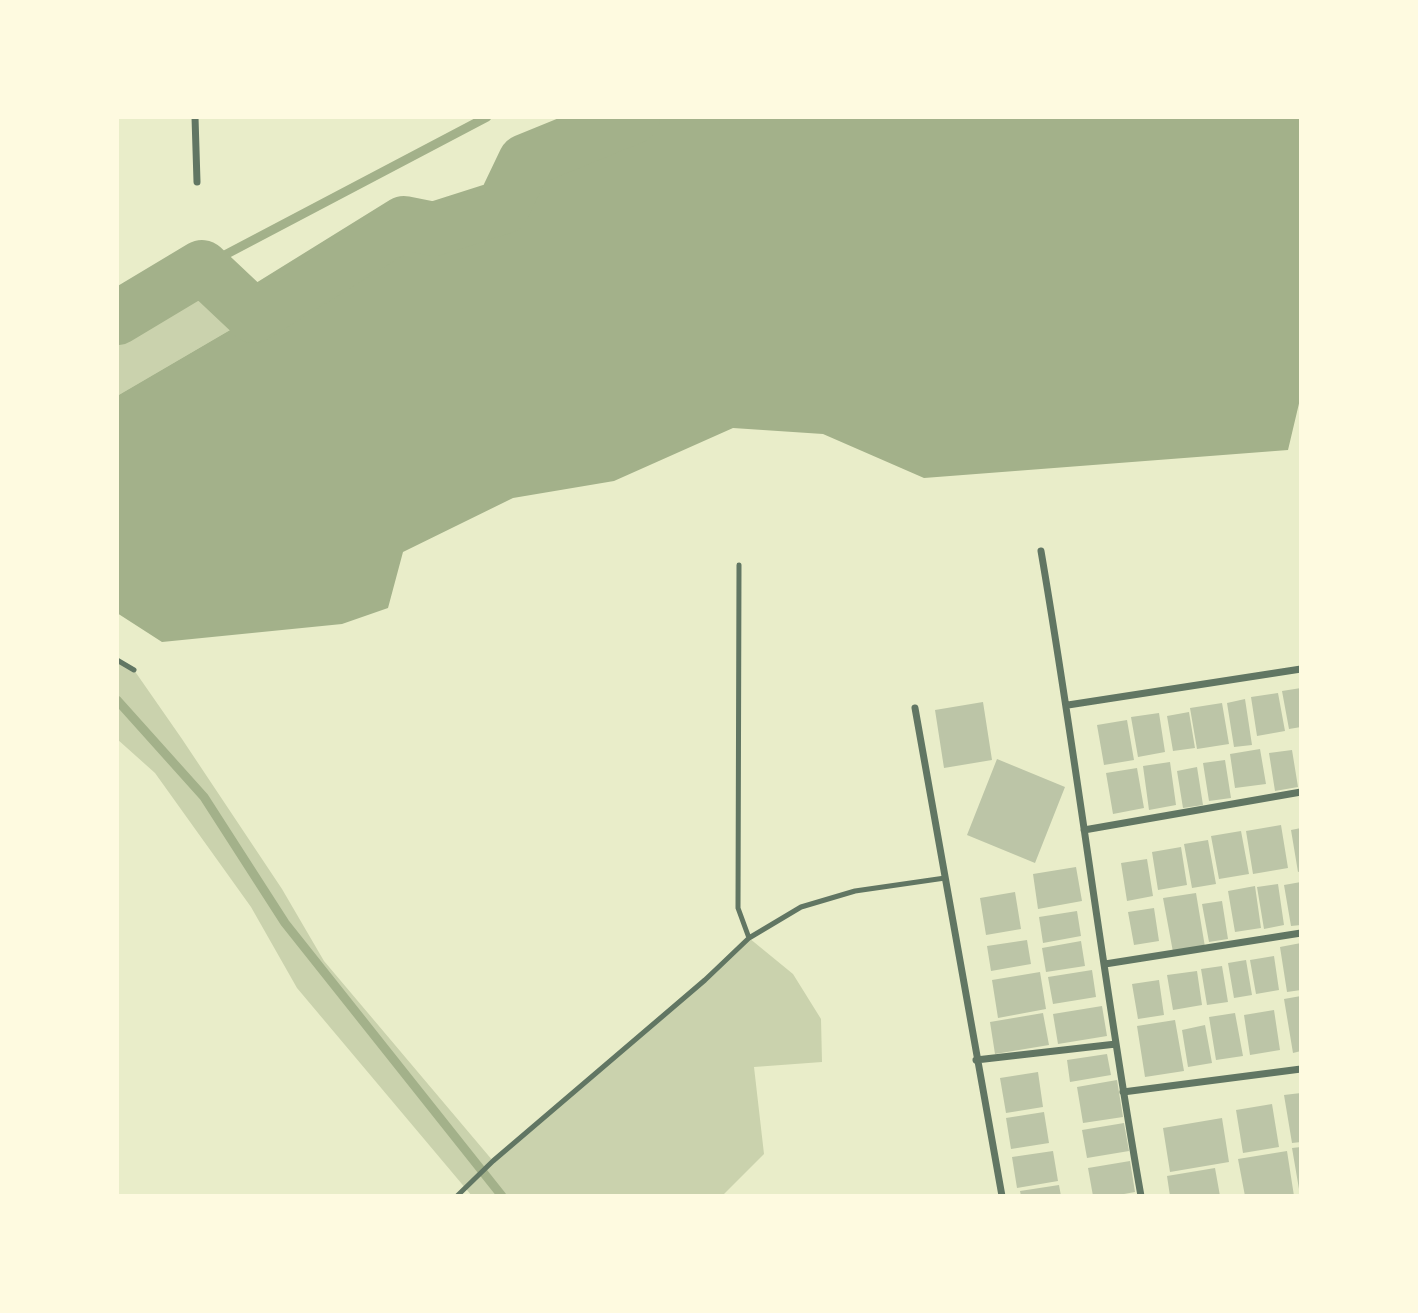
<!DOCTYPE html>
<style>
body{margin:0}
#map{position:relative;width:1418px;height:1313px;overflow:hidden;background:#e9edc9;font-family:"Sofia Sans Condensed",sans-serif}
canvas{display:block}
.frame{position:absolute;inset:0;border:119px solid #fefae0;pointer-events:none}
</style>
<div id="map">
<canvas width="1418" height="1313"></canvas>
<div class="frame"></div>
</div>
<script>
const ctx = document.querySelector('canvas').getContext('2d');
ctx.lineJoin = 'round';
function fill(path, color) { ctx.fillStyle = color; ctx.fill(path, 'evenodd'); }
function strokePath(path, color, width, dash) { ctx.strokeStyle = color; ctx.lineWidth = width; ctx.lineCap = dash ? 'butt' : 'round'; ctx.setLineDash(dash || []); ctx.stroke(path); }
fill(new Path2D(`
 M202,267L254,316L117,396V318Z
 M117,660L134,670L182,739L282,889L324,961L493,1161L749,938L793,974L821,1019L822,1062L754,1067L764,1154L722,1196H472L297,988L251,907L155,773L117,739Z`), '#cad2ad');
fill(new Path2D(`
 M633,117H1301V395L1288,450L924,478L823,434L733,428L614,481L513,498L403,552L388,608L342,624L162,642L117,613V396L254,316L404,223L435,229L503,207L525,161Z`), '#a3b18a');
strokePath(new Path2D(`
 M117,318L202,267L487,117
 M117,700L204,797L285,923L502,1196`), '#a3b18a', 9);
strokePath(new Path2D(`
 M117,318L202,267L254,316L404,223L434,229L503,207L525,161L633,117`), '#a3b18a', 54);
fill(new Path2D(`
 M1301,688V727L1289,729L1282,691Z
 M1278,693L1285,731L1257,736L1251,697Z
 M1245,699L1252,745L1234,747L1227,703Z
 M983,702L992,760L944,768L935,710Z
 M1222,703L1229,744L1197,749L1190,708Z
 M1189,712L1195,748L1173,751L1167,716Z
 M1159,713L1165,752L1138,757L1131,717Z
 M1127,720L1134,760L1104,765L1097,725Z
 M1260,749L1266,784L1235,788L1230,754Z
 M1292,750L1298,787L1275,791L1269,753Z
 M997,759L1065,787L1035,863L967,835Z
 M1225,760L1231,798L1209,801L1203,763Z
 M1170,762L1176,805L1149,810L1143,766Z
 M1197,767L1203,805L1183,808L1177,771Z
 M1137,768L1144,808L1113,814L1106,773Z
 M1281,825L1288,868L1253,874L1246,831Z
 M1301,828V871L1298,872L1291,830Z
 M1241,831L1249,874L1219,879L1211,836Z
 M1208,840L1216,884L1192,888L1184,844Z
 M1181,847L1187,885L1158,890L1152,852Z
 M1147,859L1153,896L1127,901L1121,863Z
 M1076,867L1082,901L1038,909L1033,874Z
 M1301,882V925L1291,926L1284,885Z
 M1278,884L1284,925L1264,929L1257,887Z
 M1255,886L1261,928L1235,932L1228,891Z
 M1015,892L1021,929L986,935L980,898Z
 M1196,893L1205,947L1173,952L1163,898Z
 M1222,901L1228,939L1209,942L1202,904Z
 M1154,908L1159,941L1134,945L1128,912Z
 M1077,911L1081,936L1043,943L1039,917Z
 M1027,940L1031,964L991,971L987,946Z
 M1081,941L1085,966L1046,972L1042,948Z
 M1301,943V990L1287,992L1280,947Z
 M1274,956L1279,990L1256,994L1250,960Z
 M1246,960L1252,995L1234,998L1228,963Z
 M1222,966L1228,1002L1207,1005L1201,969Z
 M1092,970L1096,997L1053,1004L1048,977Z
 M1197,971L1202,1005L1173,1010L1167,975Z
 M1040,972L1046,1009L998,1018L992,980Z
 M1159,980L1164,1015L1138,1019L1132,984Z
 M1301,996V1051L1293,1053L1284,999Z
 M1102,1006L1107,1036L1058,1044L1053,1014Z
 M1274,1010L1280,1050L1250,1055L1244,1015Z
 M1043,1013L1049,1045L995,1054L990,1022Z
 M1235,1013L1243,1056L1216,1060L1209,1017Z
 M1175,1020L1184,1071L1145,1077L1137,1026Z
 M1205,1025L1212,1063L1188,1067L1182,1030Z
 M1107,1054L1111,1075L1070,1082L1067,1060Z
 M1038,1072L1043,1107L1006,1113L1000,1078Z
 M1117,1080L1123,1117L1083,1123L1077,1087Z
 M1301,1093V1142L1292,1143L1284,1095Z
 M1272,1104L1279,1147L1243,1153L1236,1110Z
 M1044,1112L1049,1143L1011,1149L1006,1118Z
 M1222,1118L1229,1162L1170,1172L1163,1128Z
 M1124,1123L1129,1151L1087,1158L1082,1130Z
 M1301,1147V1189H1299L1292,1148Z
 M1053,1151L1058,1181L1017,1188L1012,1157Z
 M1287,1151L1294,1196H1245L1238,1159Z
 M1130,1161L1135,1192L1113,1196H1093L1088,1168Z
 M1215,1168L1220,1196H1170L1167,1176Z
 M1059,1185L1061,1196H1021L1020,1191Z`), '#bcc5a7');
strokePath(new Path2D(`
 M739,565L738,908L749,938
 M117,660L134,670
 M457,1196L493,1161L705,980L749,938L801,907L855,891L945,878`), '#617663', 5);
strokePath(new Path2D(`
 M195,117L197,182
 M1041,551C1078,766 1103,982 1141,1196
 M1068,705L1301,669
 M915,708L1002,1196
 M1084,830L1301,792
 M1105,964L1301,933
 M976,1060L1116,1044
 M1123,1092L1301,1069`), '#617663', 7);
</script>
